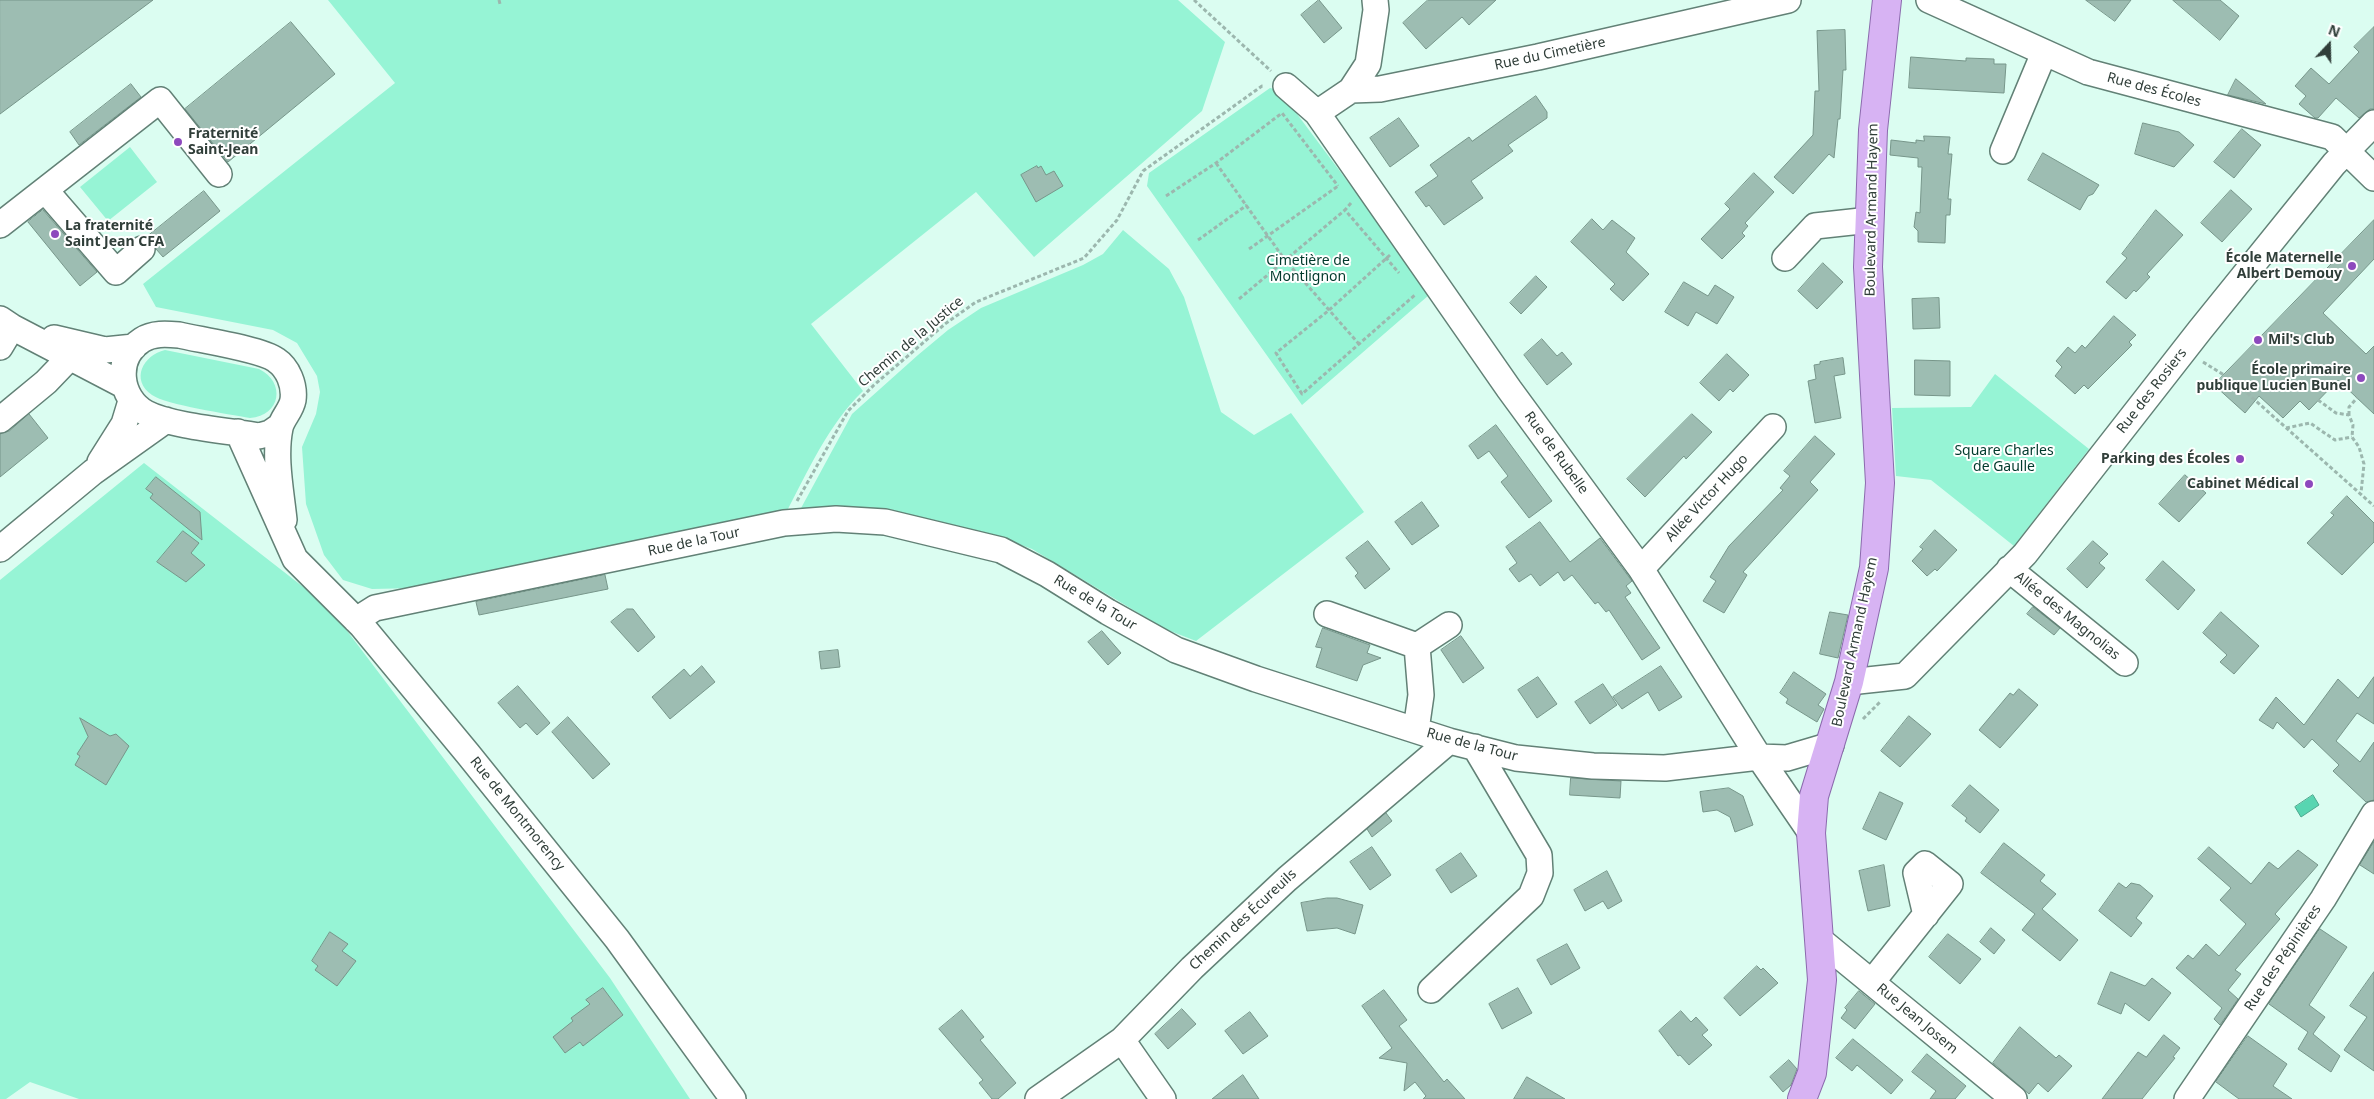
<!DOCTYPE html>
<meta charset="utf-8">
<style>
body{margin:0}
#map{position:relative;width:2374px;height:1099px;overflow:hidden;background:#dbfdf1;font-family:"Noto Sans",sans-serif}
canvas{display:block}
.north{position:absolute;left:2304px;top:20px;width:50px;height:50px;-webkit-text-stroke:4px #fff;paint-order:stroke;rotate:21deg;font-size:14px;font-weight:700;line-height:20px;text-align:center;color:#303e39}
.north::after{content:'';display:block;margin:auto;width:18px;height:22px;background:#303e39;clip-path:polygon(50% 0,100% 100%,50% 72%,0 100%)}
</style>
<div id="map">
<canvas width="2374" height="1099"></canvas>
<div class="north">N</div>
</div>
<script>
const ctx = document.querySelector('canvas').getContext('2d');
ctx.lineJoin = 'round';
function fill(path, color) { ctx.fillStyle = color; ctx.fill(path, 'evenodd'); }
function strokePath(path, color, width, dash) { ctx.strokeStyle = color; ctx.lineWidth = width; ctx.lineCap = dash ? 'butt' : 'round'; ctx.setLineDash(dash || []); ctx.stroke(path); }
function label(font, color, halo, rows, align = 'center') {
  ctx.font = font + ' "Noto Sans",sans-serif'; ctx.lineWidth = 4; ctx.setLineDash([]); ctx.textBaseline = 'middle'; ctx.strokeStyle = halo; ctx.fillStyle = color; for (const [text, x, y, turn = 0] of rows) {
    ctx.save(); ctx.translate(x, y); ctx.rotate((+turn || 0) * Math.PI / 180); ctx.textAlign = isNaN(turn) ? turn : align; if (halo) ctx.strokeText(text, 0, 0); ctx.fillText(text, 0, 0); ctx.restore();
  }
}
fill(new Path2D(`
 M328,0H1178L1225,42L1202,111L1034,257L976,192L811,324L863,391C828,425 808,471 786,513L417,588L372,589L343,580L324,555L306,504L302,447L316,414L320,392L317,376L297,343L273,330L156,307L143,284L395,83Z
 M1270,88L1279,90L1369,210L1429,295L1302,405L1147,186L1149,173Z
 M130,147L157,182L108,221L80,187Z
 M1123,230L1169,269L1184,297L1221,412L1254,435L1291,413L1364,512L1196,641L1165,629L1032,549L997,536L800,510L852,414L918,355L948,330L981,308L1083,265L1103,254Z
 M165,350L259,369C286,382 281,416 250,418C229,414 166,405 152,395C130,380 143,355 165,350Z
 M1995,374L2089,449L2014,546L1931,480L1896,476L1892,408L1971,407Z
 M144,463L329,607L610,978L690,1099H79L30,1082L6,1099H0V580Z`), '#96f4d5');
const water = new Path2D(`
 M2313,795L2319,805L2301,817L2295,807Z`);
fill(water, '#58d5b1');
strokePath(water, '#4ca88d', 1);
const building = new Path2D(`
 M0,0H153L0,114Z
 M1319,0L1342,28L1324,43L1301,15Z
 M1428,0H1496L1469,25L1462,17L1426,49L1403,23Z
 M2086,0H2131L2115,21Z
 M2173,0H2220L2239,16L2220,40Z
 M291,22L335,74L228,162L185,109Z
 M2374,27V109H2370L2359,118L2336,98L2318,118H2315L2299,104L2306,96L2295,86L2311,68L2329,84L2359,52L2354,47Z
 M1845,30L1846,70H1843L1840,119H1838L1834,158L1829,154L1793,194L1774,177L1813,135L1815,91H1819L1817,31Z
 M1911,57L1966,61V58L1994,59V64H2006L2004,93L1909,88Z
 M2236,79L2266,104L2228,95Z
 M131,84L141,97L79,145L70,132Z
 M1536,96L1547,112V118L1508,145L1513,151L1471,181L1483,198L1444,225L1429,205L1426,207L1415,192L1438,176L1430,165L1469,137L1472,141Z
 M1399,118L1419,146L1390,167L1370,138Z
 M2143,123L2179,132L2194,145L2174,167L2135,154Z
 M2242,129L2261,145L2234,178L2214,162Z
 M1924,136L1950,137L1948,154H1952L1948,199H1951L1950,215H1946L1945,243L1918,242V231L1914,227L1916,212L1920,213L1922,167H1918V158L1890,155L1891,140L1916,143V140L1924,141Z
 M2043,153L2099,185L2093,194L2088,196L2080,210L2028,180Z
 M1037,166L1038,168L1041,166L1046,175L1054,171L1063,186L1036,202L1021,175Z
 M1754,173L1774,192L1745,223L1748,226L1742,233L1745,236L1722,259L1701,239L1730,209L1725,204Z
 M2231,190L2252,209L2222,242L2201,223Z
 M204,191L220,211L163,257L156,249L153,240L148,236Z
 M43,210L97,272L80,286L28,222Z
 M2156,210L2183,235L2147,274L2150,277L2136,292L2134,290L2126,299L2106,282L2127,258L2122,254Z
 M1592,219L1603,230L1612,220L1635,238L1626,252L1649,274L1623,301L1610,289L1615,284L1571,242Z
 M2374,220V259L2323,313L2366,354L2374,346V414L2338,380L2309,410L2300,401L2283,418L2259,396L2245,413L2214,385Z
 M1823,263L1843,282L1817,309L1798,291Z
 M1536,276L1547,287L1521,314L1510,303Z
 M1684,282L1708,296L1715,285L1734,297L1717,324L1696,312L1688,326L1665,312Z
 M1939,298L1940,328L1913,329L1912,299Z
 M2114,316L2136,335L2129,342L2132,345L2088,389L2084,385L2075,394L2055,376L2062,367L2056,361L2068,347L2075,353L2082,345L2085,348Z
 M1542,339L1557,356L1562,352L1572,364L1547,385L1524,355Z
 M1727,354L1749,375L1733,392L1730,389L1719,401L1700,383Z
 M1843,358L1845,374L1834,376L1841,418L1815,423L1808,381L1816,379L1814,365L1820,364V362Z
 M1915,360L1950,361V396L1915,395Z
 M29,414L48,438L0,477V434L9,431Z
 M1692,414L1712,432L1686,459L1684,456L1645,497L1627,479Z
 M1496,425L1552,501L1529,518L1501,482L1508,476L1489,451L1478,459L1469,446Z
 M1815,436L1835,454L1810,482L1818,490L1743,572L1747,575L1724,613L1703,601L1716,581L1710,577L1729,546L1783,490L1780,488L1790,476L1784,471Z
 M2185,475L2206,493L2179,522L2159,504Z
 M156,477L200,512L202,540L150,498L153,494L146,489Z
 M2347,496L2374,523V542L2342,575L2307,543L2334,515L2331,513Z
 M1422,502L1439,526L1412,545L1395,522Z
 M1540,522L1570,562L1600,538L1632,581L1626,586L1631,593L1625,597L1660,648L1642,660L1609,610L1606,612L1598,602L1595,604L1572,575L1564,581L1558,572L1540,586L1531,574L1519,582L1509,569L1517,563L1506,547Z
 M1935,530L1957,550L1937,571L1935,569L1927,576L1912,561L1923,549L1920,547Z
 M183,531L199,543L191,553L205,565L186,582L157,562Z
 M1368,541L1390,569L1365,589L1355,576L1358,573L1346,558Z
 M2093,541L2108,554L2099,563L2105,568L2087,588L2067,569Z
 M2163,561L2195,590L2178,610L2146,580Z
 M605,575L608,589L479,615L476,602Z
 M2033,607L2060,628L2054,635L2027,614Z
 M627,609H633L655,637L638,652L611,622Z
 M1830,612L1848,615L1838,658L1820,654Z
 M2221,612L2259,646L2234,674L2220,662L2227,655L2203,633Z
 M1323,628L1370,645L1367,653L1381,658L1363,665L1357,681L1316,667L1322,648L1316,647Z
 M1102,631L1121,653L1108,665L1088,642Z
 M1461,636L1484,668L1463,683L1441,650Z
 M838,650L840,667L821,669L819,652Z
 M702,666L715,682L670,719L652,697L684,669L690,676Z
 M1661,666L1682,697L1659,711L1648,692L1622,709L1613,697Z
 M1794,672L1826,694L1818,705L1824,709L1817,722L1786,703L1788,699L1780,693Z
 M1538,677L1557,704L1537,718L1518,690Z
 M2374,677V724L2357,713L2336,741L2360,762L2374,742V800L2366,802L2333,771L2339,765L2312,739L2304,748L2277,722L2273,729L2259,720L2276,697L2304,725L2338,679L2358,698Z
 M1603,684L1617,705L1590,724L1575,702Z
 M518,686L550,723L537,735L526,723L520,728L498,703Z
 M2019,689L2038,705L2000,748L1979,730L2010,693L2013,695Z
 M1909,716L1931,734L1900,767L1881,751Z
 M568,717L610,764L593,779L552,732Z
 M80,718L110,736L116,734L129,746L106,785L75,765L80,756L77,754L88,737Z
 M1571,778L1621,781L1620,798L1570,795Z
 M1970,785L1999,810L1980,833L1965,821L1967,818L1952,806Z
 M1729,788L1743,796L1753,825L1735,832L1730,817L1717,810L1703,812L1700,792Z
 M1880,792L1903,803L1886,840L1863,829Z
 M1386,813L1392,821L1372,837L1367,829Z
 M2374,842V874L2360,865Z
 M2004,843L2045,875L2040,881L2056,894L2042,909L2078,940L2060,961L2022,930L2035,914L1981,873Z
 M1372,847L1391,875L1370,890L1350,862Z
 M2209,847L2251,884L2269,862L2278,869L2298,850L2318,865L2275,914L2280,919L2235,970L2241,974L2228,990L2238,999L2220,1025L2214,1019L2222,1008L2176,968L2188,955L2193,959L2206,944L2219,956L2246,924L2220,900L2231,888L2198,859Z
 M1461,853L1477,876L1451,893L1436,870Z
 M1884,865L1890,906L1868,911L1859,871Z
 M1607,871L1622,901L1608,909L1603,901L1585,911L1574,890Z
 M2119,883L2126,888L2131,883L2140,885L2153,896L2136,918L2142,923L2131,937L2099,911Z
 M1327,898H1337L1363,905L1355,934L1337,928L1307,931L1301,903Z
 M1991,928L2005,940L1994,954L1980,942Z
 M2320,929L2347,947L2309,1005L2325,1017L2313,1034L2340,1056L2331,1072L2298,1049L2308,1032L2269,1004Z
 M330,932L348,944L342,951L356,961L337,986L315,970L318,966L312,961Z
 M1948,934L1981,959L1960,984L1929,957Z
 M1567,944L1580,968L1551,985L1537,960Z
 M1757,966L1761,970L1763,968L1778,983L1740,1016L1724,998Z
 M2111,972L2145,986L2152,978L2171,993L2149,1021L2125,1003L2121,1014L2098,1004Z
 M2374,972V1071L2344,1050L2367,1017L2350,1006Z
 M603,988L623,1015L583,1046L580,1042L565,1053L553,1037L573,1021L571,1018L590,1004L586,1000Z
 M1518,988L1532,1013L1502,1029L1489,1004Z
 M1384,990L1407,1020L1399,1026L1444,1082L1447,1079L1465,1099H1423L1426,1096L1415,1082L1404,1091L1407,1063L1379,1058L1392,1048L1362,1006Z
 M1859,991L1875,1004L1855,1029L1841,1018L1847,1010L1845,1008Z
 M1182,1009L1196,1024L1168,1049L1155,1034Z
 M962,1010L984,1037L980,1040L1016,1083L998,1099H992L979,1083L983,1080L939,1029Z
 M1681,1011L1691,1022L1696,1017L1708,1030L1702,1035L1712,1045L1689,1065L1680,1055L1678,1056L1659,1031Z
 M1250,1012L1268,1036L1243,1054L1225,1031Z
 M2020,1027L2056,1058L2059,1055L2072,1066L2048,1092L2038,1083L2029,1094L1993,1063Z
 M2164,1035L2180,1048L2173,1057L2175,1058L2142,1099H2102L2138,1052L2146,1057Z
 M2248,1036L2287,1064L2273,1086L2292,1099H2239L2216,1082Z
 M1853,1039L1903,1080L1891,1094L1857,1065L1852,1071L1836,1058Z
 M1927,1054L1966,1086L1955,1099H1930L1936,1091L1912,1072Z
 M1789,1060L1797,1069L1791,1085L1783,1092L1770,1077Z
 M1243,1075L1259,1099H1212L1227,1087Z
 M1527,1077L1565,1099H1514Z`);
fill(building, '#9dbdb2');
strokePath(building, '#77968a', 1);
const minor = new Path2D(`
 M1929,0L2088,72L2332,137L2374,178
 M1286,86L1317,113L1509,389L1641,569L1759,757L1811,833
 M1351,90L1368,64L1376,10L1375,0
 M1317,113L1351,90L1380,89L1538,57L1788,0
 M2003,151L2044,53
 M45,190L116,272L142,249
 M0,225L160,100L219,174
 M1785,258L1815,226L1870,220
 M0,319L12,327L123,385
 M54,338L105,350L134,347
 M0,347L12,327
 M0,420L46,382L70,357
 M280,426L270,433L259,436C230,431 170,426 146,413C119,398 114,358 142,340C153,333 166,334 179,335C200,340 261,349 276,360C288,368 295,385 293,400C291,411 282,418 280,428C274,457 281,491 284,520
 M238,432L295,559L362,626L468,754L617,939L733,1099
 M100,462L124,424L131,401
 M0,549L93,472L166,420
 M1641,569L1773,427
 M2009,569L2125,663
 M1327,614L1417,646
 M356,620L375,608L784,523L836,519L885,522L1001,550L1047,574L1108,612L1176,650L1256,679L1449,741L1516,758L1593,766L1665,768L1759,757L1787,758L1831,745
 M1849,682L1905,676L2025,554L2200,330L2334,164L2374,123
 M1416,730L1421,695L1417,646L1449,625
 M1820,940L2014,1099
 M1872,982L1950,884L1925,864L1916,873L1926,915
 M1431,990L1531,896L1540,873L1539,855L1475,747
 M1122,1040L1163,1099
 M1038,1099L1122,1040L1192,968L1287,879L1449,741
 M2187,1099L2323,899L2374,814`);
const major = new Path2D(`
 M1802,1099L1812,1073L1822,980L1811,833L1814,796L1849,682L1874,568L1880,483L1868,267L1873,130L1887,0`);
strokePath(minor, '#628176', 28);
strokePath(major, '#8b6aad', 30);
strokePath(new Path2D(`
 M499,0L500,4
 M1194,0L1271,71
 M1216,163L1285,260L1359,344
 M1166,196L1216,163L1282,113L1338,186
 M1351,203L1345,210L1399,273
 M1198,240L1247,205
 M1249,249L1338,186
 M1390,255L1328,311L1276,353L1302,394L1416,294
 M1239,299L1345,210
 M2203,362L2224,375
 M2247,393L2374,506
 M2318,400L2336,413L2349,415L2353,425L2352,437L2359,447L2364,464L2361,493
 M2349,415V407L2357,398
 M2286,428L2310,423L2335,440L2352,437
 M797,501L848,411L874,385L945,324L976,302L1084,258L1117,220L1143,171L1262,86H1265
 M1863,719L1881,701`), '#9cb7ae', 3, [4, 2.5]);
strokePath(minor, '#fff', 25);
strokePath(major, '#d7b3f3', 28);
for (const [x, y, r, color] of [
 [178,142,5,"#8d49bd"],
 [55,234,5,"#8d49bd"],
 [2352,266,5,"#8d49bd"],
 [2258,340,5,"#8d49bd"],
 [2361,378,5,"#8d49bd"],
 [2240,459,5,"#8d49bd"],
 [2309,484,5,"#8d49bd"]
]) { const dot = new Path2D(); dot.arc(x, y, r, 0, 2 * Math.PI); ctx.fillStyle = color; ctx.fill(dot); strokePath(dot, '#fff', 2); }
label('14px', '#303e39', '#fff', [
 ["Rue du Cimetière",1550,54,-12],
 ["Rue des Écoles",2154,90,15],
 ["Boulevard Armand Hayem",1872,210,-89],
 ["Chemin de la Justice",911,342,-40],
 ["Rue des Rosiers",2152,391,-52],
 ["Rue de Rubelle",1556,453,54],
 ["Allée Victor Hugo",1707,498,-47],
 ["Rue de la Tour",694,542,-12],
 ["Rue de la Tour",1095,603,31],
 ["Allée des Magnolias",2067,616,39],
 ["Boulevard Armand Hayem",1855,642,-78],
 ["Rue de la Tour",1472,745,15],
 ["Rue de Montmorency",517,814,51],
 ["Chemin des Écureuils",1243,920,-43],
 ["Rue des Pépinières",2283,958,-56],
 ["Rue Jean Josem",1917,1019,40]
]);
label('bold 14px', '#303e39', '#fff', [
 ["Fraternité",188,134,"left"],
 ["Saint-Jean",188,150,"left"],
 ["La fraternité",65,226,"left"],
 ["Saint Jean CFA",65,242,"left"],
 ["École Maternelle",2342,258],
 ["Albert Demouy",2342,274],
 ["Mil's Club",2268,340,"left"],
 ["École primaire",2351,370],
 ["publique Lucien Bunel",2351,386],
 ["Parking des Écoles",2230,459],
 ["Cabinet Médical",2299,484]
], 'right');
label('14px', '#003a2c', '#fff', [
 ["Cimetière de",1308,261],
 ["Montlignon",1308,277],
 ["Square Charles",2004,451],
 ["de Gaulle",2004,467]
]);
</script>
